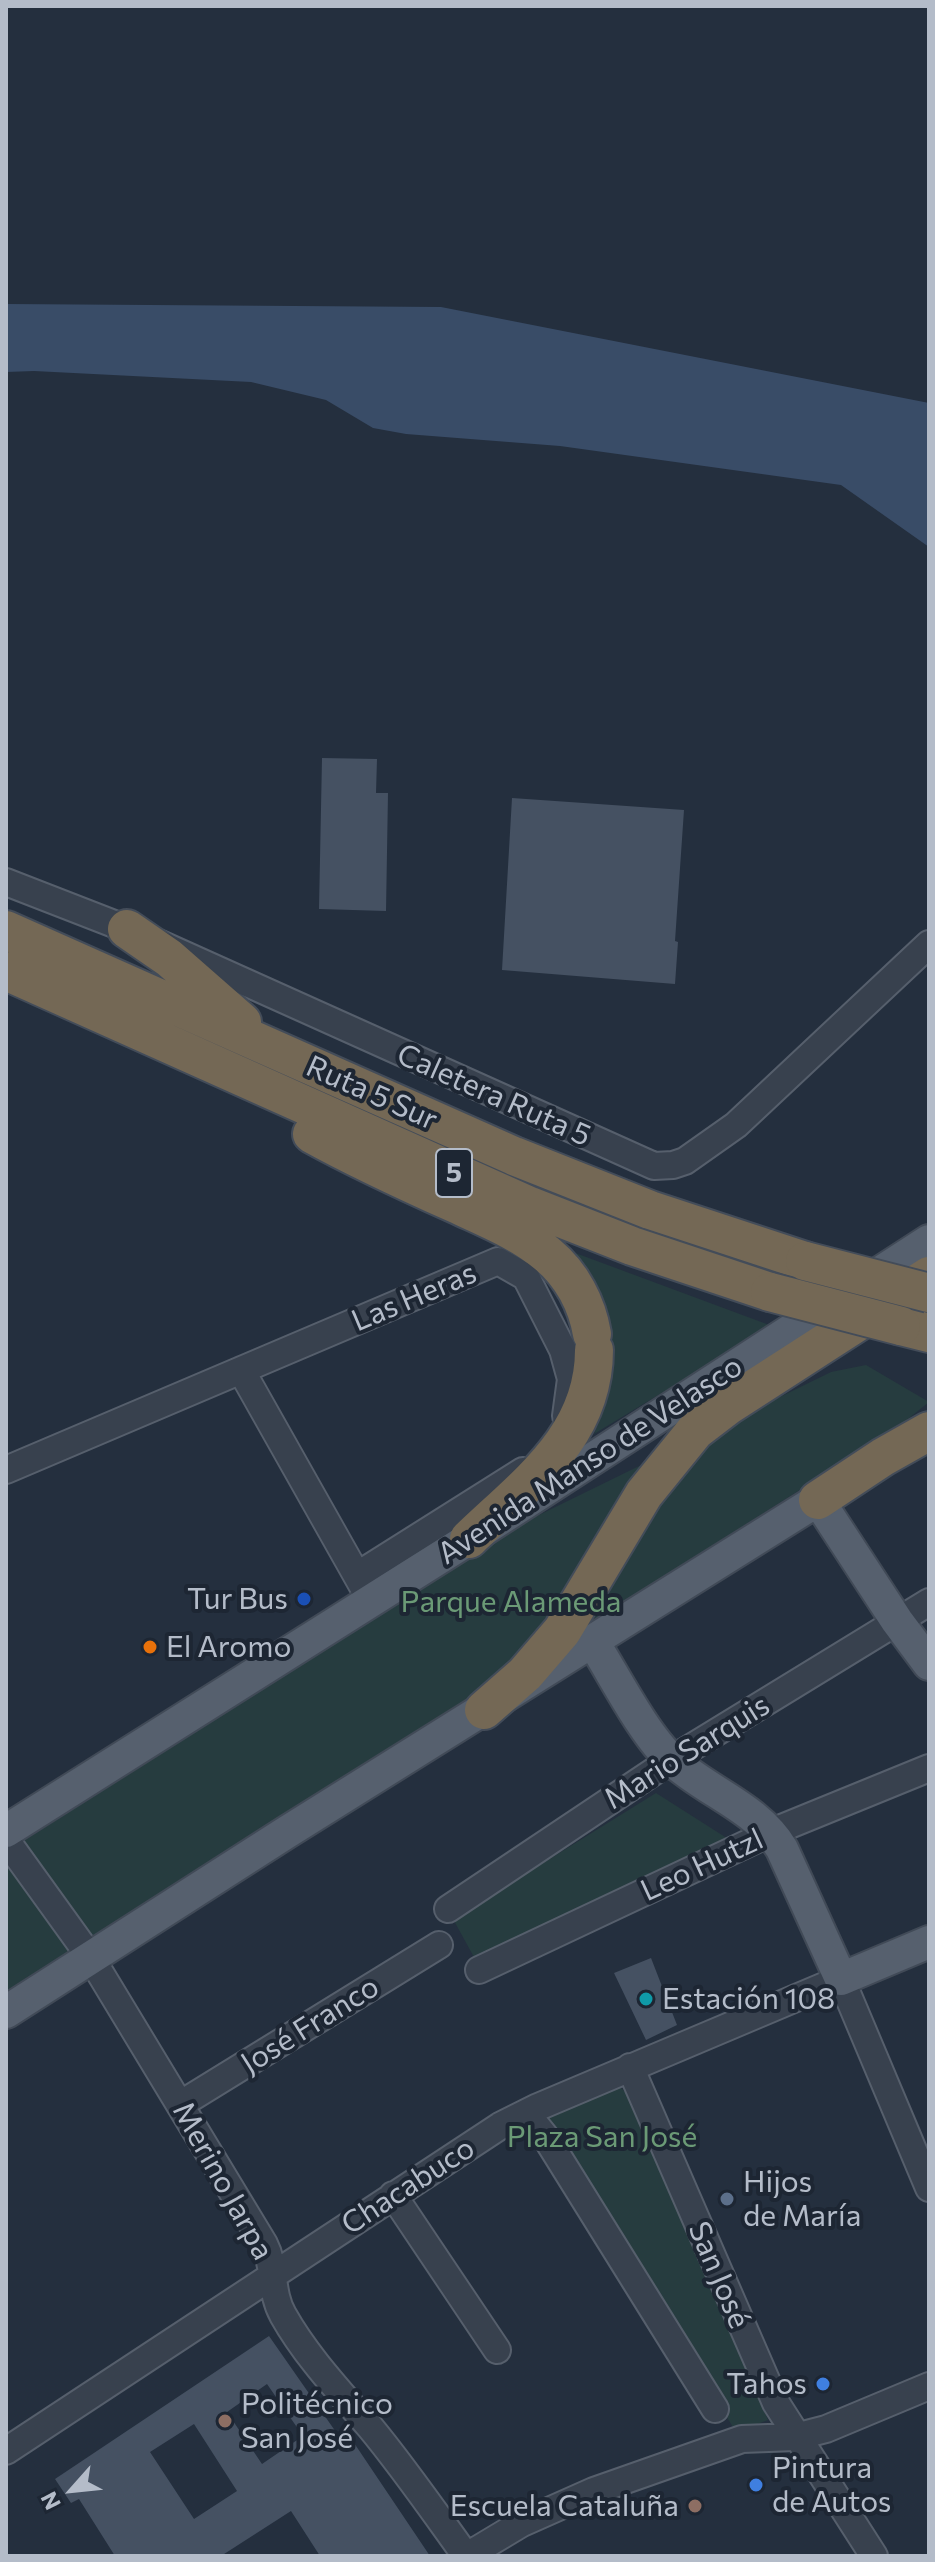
<!DOCTYPE html>
<meta charset="utf-8">
<style>
body{margin:0}
#map{position:relative;width:935px;height:2562px;overflow:hidden;background:#242f3e;font-family:Commissioner,sans-serif}
canvas{display:block}
.frame{position:absolute;inset:0;border:8px solid #b4bcc9;pointer-events:none}
.north{position:absolute;left:32px;top:2450px;width:80px;height:80px;-webkit-text-stroke:6px #1d2633;paint-order:stroke;rotate:243deg;font-size:22px;font-weight:700;line-height:32px;text-align:center;color:#b4bcc9}
.north::after{content:'';display:block;margin:auto;width:28px;height:36px;background:#b4bcc9;clip-path:polygon(50% 0,100% 100%,50% 72%,0 100%)}
</style>
<div id="map">
<canvas width="935" height="2562"></canvas>
<div class="frame"></div>
<div class="north">N</div>
</div>
<script>
const ctx = document.querySelector('canvas').getContext('2d');
ctx.lineJoin = 'round';
function fill(path, color) { ctx.fillStyle = color; ctx.fill(path, 'evenodd'); }
function strokePath(path, color, width, dash) { ctx.strokeStyle = color; ctx.lineWidth = width; ctx.lineCap = dash ? 'butt' : 'round'; ctx.setLineDash(dash || []); ctx.stroke(path); }
function label(font, color, halo, rows, align = 'center') {
  ctx.font = font + ' Commissioner,sans-serif'; ctx.lineWidth = 8; ctx.setLineDash([]); ctx.textBaseline = 'middle'; ctx.strokeStyle = halo; ctx.fillStyle = color; for (const [text, x, y, turn = 0] of rows) {
    ctx.save(); ctx.translate(x, y); ctx.rotate((+turn || 0) * Math.PI / 180); ctx.textAlign = isNaN(turn) ? turn : align; if (halo) ctx.strokeText(text, 0, 0); ctx.fillText(text, 0, 0); ctx.restore();
  }
}
fill(new Path2D(`
 M570,1251L772,1326L594,1434L601,1417L610,1381Z
 M866,1365L929,1402L893,1431L6,1993V1852L535,1517L831,1372Z
 M656,1793L733,1842L475,1959L453,1919Z
 M620,2087L628,2095L768,2420L736,2432L545,2122L546,2115Z`), '#263c3f');
fill(new Path2D(`
 M6,304L441,307L929,403V547L841,485L560,446L406,434L373,428L326,400L251,382L34,371L6,372Z`), '#394c67');
fill(new Path2D(`
 M322,758L377,759L376,793H388L386,911L319,909Z
 M512,798L684,810L675,941L678,942L675,984L502,970Z
 M651,1958L677,2025L646,2040L614,1973Z
 M269,2336L338,2435L346,2431L430,2556H320L291,2511L221,2556H115L79,2499L71,2503L55,2479ZM267,2384L303,2436L262,2464L227,2412ZM194,2424L237,2491L194,2519L150,2452Z`), '#455162');
const minor = new Path2D(`
 M6,882L127,929L654,1166L673,1165L685,1161L736,1125L929,944
 M241,1370L365,1590
 M6,1470L498,1261L526,1277L563,1350L571,1379L566,1416
 M358,1575L523,1471
 M6,1840L91,1958L264,2244C276,2267 270,2292 283,2315C306,2356 339,2391 370,2427C404,2468 435,2513 466,2556
 M448,1909L671,1760L929,1602
 M479,1970L772,1832L929,1768
 M630,2067L776,2403L874,2556
 M181,2104L439,1945
 M526,2113L547,2139L715,2409
 M393,2195L497,2350
 M6,2451L500,2126L538,2107L841,1979L929,2188
 M467,2556L522,2523L594,2491L742,2439L795,2437L826,2429L929,2386`);
const major = new Path2D(`
 M593,1642C614,1675 644,1735 672,1760C707,1792 758,1808 782,1849L841,1979L929,1942
 M6,1831L469,1539L929,1241
 M6,2012L287,1832L818,1500L897,1621L929,1664`);
const highway = new Path2D(`
 M127,929L169,958L242,1022
 M6,930L514,1156L650,1210L805,1261
 M6,971L530,1206L632,1246L770,1292
 M312,1134C359,1160 407,1182 456,1204C488,1219 521,1232 548,1255C572,1275 587,1304 592,1334
 M901,1326L929,1333
 M818,1500L883,1457L929,1431
 M469,1539C526,1484 594,1437 594,1350
 M484,1710L525,1674L562,1631L644,1494L695,1431L729,1405L929,1276`);
strokePath(minor, '#565f6c', 30);
strokePath(major, '#414a57', 36);
strokePath(highway, '#434c59', 42);
strokePath(minor, '#38414e', 26);
strokePath(major, '#56606e', 32);
strokePath(highway, '#746855', 38);
const highwayBridge = new Path2D(`
 M805,1261L929,1293
 M770,1292L901,1326`);
strokePath(highwayBridge, '#434c59', 42, []);
strokePath(highwayBridge, '#746855', 38);
for (const [x, y, r, color] of [
 [304,1599,8,"#1a4fb4"],
 [150,1647,8,"#e8710a"],
 [646,1999,8,"#0f9aa8"],
 [727,2199,8,"#5c6f8a"],
 [823,2384,8,"#3f7fe0"],
 [225,2421,8,"#8d6e63"],
 [756,2485,8,"#3f7fe0"],
 [695,2506,8,"#8d6e63"]
]) { const dot = new Path2D(); dot.arc(x, y, r, 0, 2 * Math.PI); ctx.fillStyle = color; ctx.fill(dot); strokePath(dot, '#1d2633', 3); }
for (const [x, y, w] of [
 [454,1173,36]
]) { const box = new Path2D(); box.roundRect(x - w / 2, y - 24, w, 48, 6); ctx.fillStyle = '#1d2633'; ctx.fill(box); strokePath(box, '#b4bcc9', 2); }
label('bold 28px', '#b4bcc9', null, [
 ["5",454,1173]
]);
label('30px', '#b4bcc9', '#1d2633', [
 ["Ruta 5 Sur",372,1093,24],
 ["Caletera Ruta 5",494,1095,24],
 ["Las Heras",414,1297,-23],
 ["Avenida Manso de Velasco",590,1460,-33],
 ["Mario Sarquis",687,1752,-32],
 ["Leo Hutzl",702,1865,-25],
 ["José Franco",310,2025,-32],
 ["Merino Jarpa",223,2181,61],
 ["Chacabuco",408,2186,-33],
 ["San José",719,2275,67]
]);
label('30px', '#b4bcc9', '#1d2633', [
 ["Tur Bus",288,1599,"right"],
 ["El Aromo",166,1647],
 ["Estación 108",662,1999],
 ["Hijos",743,2182],
 ["de María",743,2216],
 ["Tahos",807,2384,"right"],
 ["Politécnico",241,2404],
 ["San José",241,2438],
 ["Pintura",772,2468],
 ["de Autos",772,2502],
 ["Escuela Cataluña",679,2506,"right"]
], 'left');
label('30px', '#6b9a76', '#1d2633', [
 ["Parque Alameda",511,1602],
 ["Plaza San José",602,2137]
]);
</script>
